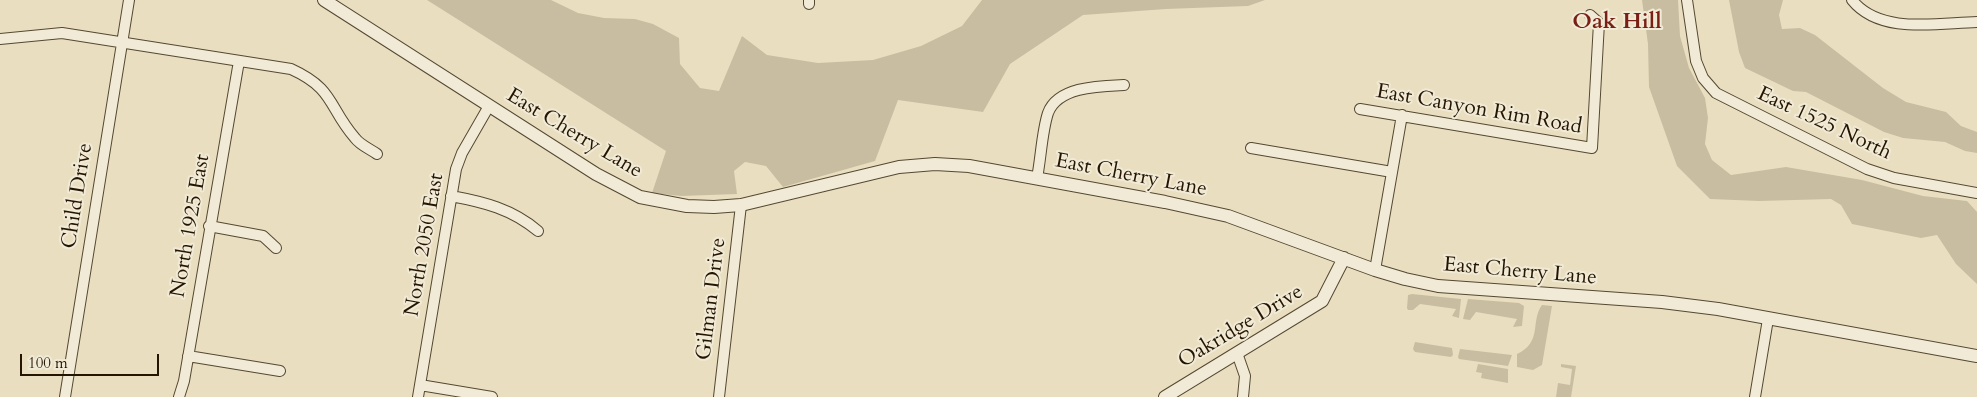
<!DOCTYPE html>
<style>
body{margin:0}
#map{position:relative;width:1977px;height:397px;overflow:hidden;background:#e9dfc0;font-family:Cardo,serif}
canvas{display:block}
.scale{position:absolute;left:20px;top:354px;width:139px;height:22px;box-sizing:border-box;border:2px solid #241501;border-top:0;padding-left:6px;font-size:15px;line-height:18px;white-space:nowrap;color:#241501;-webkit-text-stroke:4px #f1ead6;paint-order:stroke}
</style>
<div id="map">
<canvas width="1977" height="397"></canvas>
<div class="scale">100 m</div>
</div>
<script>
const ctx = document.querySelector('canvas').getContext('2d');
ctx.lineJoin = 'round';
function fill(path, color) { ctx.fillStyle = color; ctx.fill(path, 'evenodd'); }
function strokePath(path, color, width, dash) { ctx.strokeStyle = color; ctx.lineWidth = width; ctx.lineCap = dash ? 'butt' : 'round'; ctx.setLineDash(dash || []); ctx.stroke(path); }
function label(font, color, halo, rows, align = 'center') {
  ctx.font = font + ' Cardo,serif'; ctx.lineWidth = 4; ctx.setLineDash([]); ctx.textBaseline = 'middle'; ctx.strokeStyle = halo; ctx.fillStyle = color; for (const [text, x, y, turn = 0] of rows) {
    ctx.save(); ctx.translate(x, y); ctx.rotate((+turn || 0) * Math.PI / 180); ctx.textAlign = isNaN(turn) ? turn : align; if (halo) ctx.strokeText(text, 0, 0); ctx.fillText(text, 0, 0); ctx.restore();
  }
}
fill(new Path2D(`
 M427,0H551L578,13L604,18L635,19L653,24L679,38L680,64L700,88L719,91L742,36L767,55L818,63L873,60L921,46L962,26L982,0H1265L1248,6L1166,9L1083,15L1010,64L983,112L898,100L875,161L783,187L766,166L745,162L734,171L737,194L681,196L652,193L666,151Z
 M1642,0H1678L1680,36L1689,68L1705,98L1708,118L1705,144L1712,160L1731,175L1786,167L1862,180L1923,196L1967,201L1977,212V284L1956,264L1937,235L1921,238L1852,224L1841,205L1831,199L1759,201L1710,199L1677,166L1649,87L1648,44Z
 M1729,0H1783L1779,15L1782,29L1800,28L1815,35L1883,88L1906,102L1946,112L1961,126L1977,132V153L1965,151L1945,142L1903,138L1884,132L1806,92L1793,91L1745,68L1739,52Z
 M1412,294L1461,299L1459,318L1452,316L1456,309L1420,304L1413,310H1408L1407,308L1408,295Z
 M1468,299L1519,303L1524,306L1522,326L1513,327L1517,319L1476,312L1470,320L1463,319Z
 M1542,305L1552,306L1542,365L1533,370L1517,367V354C1543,342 1530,321 1542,305Z
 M1415,342L1452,348L1453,355L1451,357L1415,352L1413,349Z
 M1460,349L1512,355L1508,366L1459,359L1458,357Z
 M1478,364L1508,369V383L1481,378L1482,373L1476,372Z
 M1561,364L1576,366L1571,397H1556L1558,383L1570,385L1572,369L1561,367Z`), '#c8bda0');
const minor = new Path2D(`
 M1687,0L1696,61L1703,78L1716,93L1867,169L1894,178L1977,193
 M1852,0C1880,35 1937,23 1977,22
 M809,4V0
 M0,39L62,33L291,69C335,89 328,107 355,138C360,145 370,149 377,154
 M1360,109L1592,148L1599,23L1590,15
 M1251,148L1392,172
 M1037,178C1041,158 1042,131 1048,113C1058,86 1101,86 1124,85
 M451,196C484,202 512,209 538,231
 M209,226L263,236L276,248
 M1375,270L1402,115
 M1237,353L1245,376L1243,397
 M188,356L280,371
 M420,385L492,397
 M65,397L129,0
 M179,397L184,381L239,61
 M418,397L456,169L462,153L489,106
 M719,397L741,205
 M1755,397L1768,319`);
const tertiary = new Path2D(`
 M324,0L596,174L640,197L687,206L714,207L741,205L899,167L935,164L969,166L1165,202L1228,216L1375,270L1405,279L1438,286L1662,302L1718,309L1977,356
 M1165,397L1322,301L1344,258`);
strokePath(minor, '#554831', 12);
strokePath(tertiary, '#554831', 14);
strokePath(minor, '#f1ead6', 10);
strokePath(tertiary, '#f1ead6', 12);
label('21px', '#241501', '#f1ead6', [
 ["East Canyon Rim Road",1479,110,10],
 ["East 1525 North",1824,124,25],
 ["East Cherry Lane",574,134,31],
 ["East Cherry Lane",1131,176,11],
 ["Child Drive",78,196,-81],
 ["North 1925 East",191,226,-80],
 ["North 2050 East",425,245,-80],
 ["East Cherry Lane",1520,272,5],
 ["Gilman Drive",712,299,-83],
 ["Oakridge Drive",1241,327,-31]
]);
label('bold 22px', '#7a1f14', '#f1ead6', [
 ["Oak Hill",1617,23]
]);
</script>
